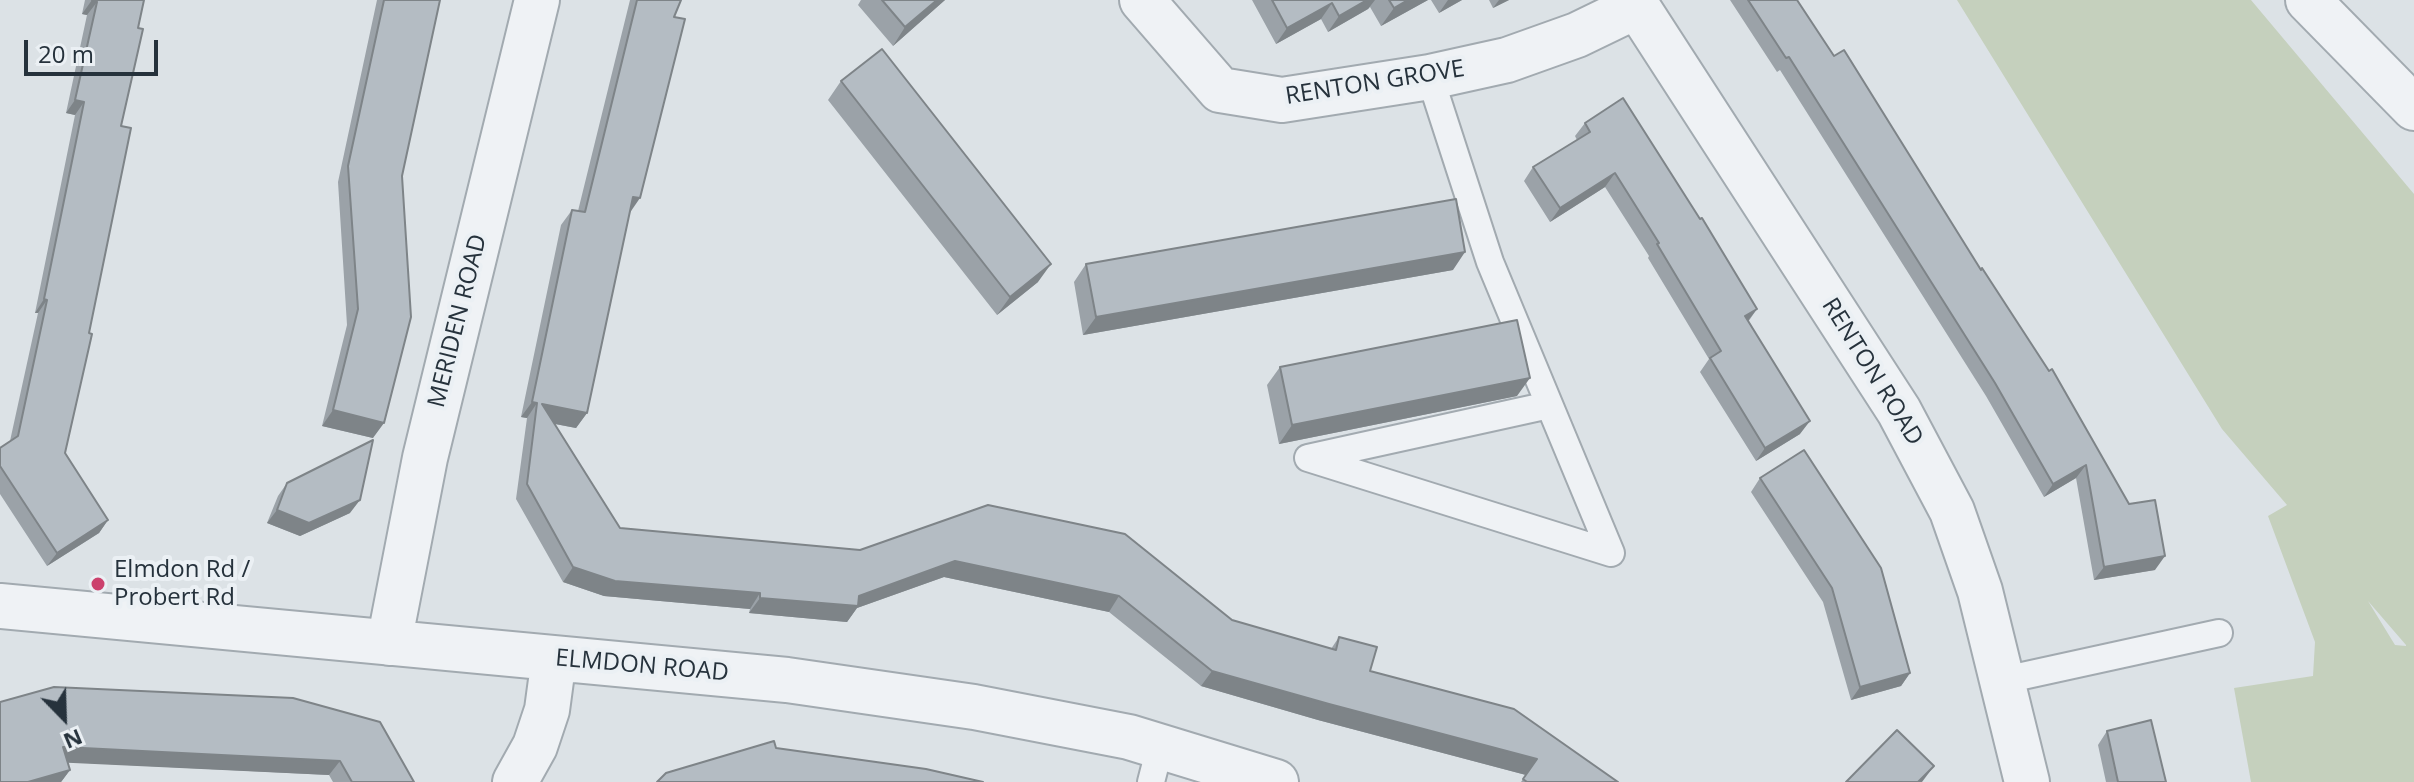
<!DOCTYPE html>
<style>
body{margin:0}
#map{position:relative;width:2414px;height:782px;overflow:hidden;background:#dce2e6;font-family:"Open Sans",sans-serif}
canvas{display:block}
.north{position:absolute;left:24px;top:678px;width:80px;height:80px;-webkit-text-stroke:6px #ebf0f4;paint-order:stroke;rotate:157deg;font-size:22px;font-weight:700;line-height:32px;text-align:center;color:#26323c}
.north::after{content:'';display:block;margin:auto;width:28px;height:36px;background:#26323c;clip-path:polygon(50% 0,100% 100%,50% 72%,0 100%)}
.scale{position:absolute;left:24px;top:40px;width:134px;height:36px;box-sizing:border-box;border:4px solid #26323c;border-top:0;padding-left:10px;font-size:24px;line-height:28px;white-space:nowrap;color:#26323c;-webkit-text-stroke:6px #ebf0f4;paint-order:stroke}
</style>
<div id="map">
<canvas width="2414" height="782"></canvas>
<div class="north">N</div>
<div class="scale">20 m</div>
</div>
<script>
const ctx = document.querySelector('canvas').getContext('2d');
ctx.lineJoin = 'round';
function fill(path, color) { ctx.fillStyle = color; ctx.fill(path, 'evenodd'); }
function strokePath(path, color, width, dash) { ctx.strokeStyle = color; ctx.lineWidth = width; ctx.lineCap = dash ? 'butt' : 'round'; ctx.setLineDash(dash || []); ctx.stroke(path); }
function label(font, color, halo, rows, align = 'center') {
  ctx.font = font + ' "Open Sans",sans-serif'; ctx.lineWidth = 8; ctx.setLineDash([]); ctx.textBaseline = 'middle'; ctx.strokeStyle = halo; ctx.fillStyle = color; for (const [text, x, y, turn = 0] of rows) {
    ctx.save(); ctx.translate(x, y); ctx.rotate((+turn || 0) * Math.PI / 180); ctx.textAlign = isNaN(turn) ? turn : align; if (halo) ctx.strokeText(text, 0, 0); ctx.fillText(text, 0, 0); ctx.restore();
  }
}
fill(new Path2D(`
 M1957,0H2251L2414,194V782H2251L2234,688L2313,676L2315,642L2268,516L2287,505L2222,429ZM2368,601L2406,645V646L2395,645Z`), '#c5d0bd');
const service = new Path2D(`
 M1430,77L1490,262L1611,553L1308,458L1549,405
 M2004,680L2219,633
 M1151,782L1160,747`);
const minor = new Path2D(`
 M1142,0L1220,90L1282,100L1430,77L1507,60L1577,35L1637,6
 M1633,0L1899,411L1952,511L1980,591L2027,782
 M0,606L787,680L974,707L1129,737L1276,782
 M389,643L425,458L537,0
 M515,782L535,746L547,710L554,658`);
const tertiary = new Path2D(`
 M2308,0L2414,108`);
strokePath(service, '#a2aab0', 30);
strokePath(minor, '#a2aab0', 48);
strokePath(tertiary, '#a2aab0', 48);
strokePath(service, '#eff2f5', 26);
strokePath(minor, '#eff2f5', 44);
strokePath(tertiary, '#eff2f5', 44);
fill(new Path2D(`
 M85,0H144L138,28L65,453L108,520L99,533L47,566L0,494V448L10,441L38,313H35L75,115L66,113L87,15L82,14Z
 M377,0H440L402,176L373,438L322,426L347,325L338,182Z
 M630,0H681L674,17L629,214L587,413L576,428L555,424L620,528L860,550L988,505L1232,620L1331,649L1339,637L1370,671L1618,782H1521L1526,775L1318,720L1201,686L1109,612L944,577L857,608L847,622L749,613L750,609L604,596L563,582L516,499L527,418L521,417L561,225L572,210L578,211Z
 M861,0H945L893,46L858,5Z
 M1252,0H1428L1381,26L1370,7L1368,9L1328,32L1321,19L1276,44Z
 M1431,0H1462L1439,13Z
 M1489,0H1509L1493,8Z
 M1730,0H1797L2155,570L2094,580L2076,478L2044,497L1986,396L1780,70L1777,72Z
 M841,81L1038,282L997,315L828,100Z
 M1585,123L1757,309L1748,322L1800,434L1756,461L1700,372L1709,359L1648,258L1649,256L1605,187L1550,222L1524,181L1533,167L1577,140L1575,136Z
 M1086,264L1453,270L1083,335L1074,282Z
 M1280,367L1517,396L1279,444L1267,385Z
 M1760,478L1910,673L1901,686L1851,700L1823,602L1751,492Z
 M287,483L350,513L300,536L267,523L278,496Z
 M54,687L293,698L380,722L414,782H333L329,775L67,762L70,770L61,782H0V702Z
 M2107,731L2166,782H2106L2098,745Z`), '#9ba2a8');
fill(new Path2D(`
 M92,0L97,2L87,15L82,14Z
 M937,0H945L893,46L905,27Z
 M1367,0H1375L1368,9L1328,32L1339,16Z
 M1408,0H1428L1381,26L1394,8Z
 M1448,0H1462L1439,13Z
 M1499,0H1509L1493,8Z
 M1332,3L1321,19L1276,44L1287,28Z
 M75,100L84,102L75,115L66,113Z
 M1615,173L1605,187L1550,222L1560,208Z
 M633,197L640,198L629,214Z
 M1465,252L1453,270L1083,335L1096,317Z
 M1051,264L1038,282L997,315L1010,297Z
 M44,299L47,300L38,313H35Z
 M1757,309L1747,322L1745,316Z
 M1530,378L1517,396L1279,444L1292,425Z
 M532,402L537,403L527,418L521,417Z
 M542,404L587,413L576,428L535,420Z
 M333,410L384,423L373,438L322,426Z
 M1810,421L1800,434L1756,461L1765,448Z
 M2086,465L2076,478L2044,497L2053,484Z
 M360,500L350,513L300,536L267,523L277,510Z
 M108,520L99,533L47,566L57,553Z
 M2165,556L2155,570L2094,580L2104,567Z
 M955,561L1119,596L1109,612L944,577L857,608L847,622L749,613L760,598L859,596Z
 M573,567L760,593L750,609L604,596L563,582Z
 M1212,671L1537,759L1526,775L1318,720L1201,686Z
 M1910,673L1901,686L1851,700L1860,687Z
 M63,747L340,761L329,775L52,762Z
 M1934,766L1922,782H1918Z
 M70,770L61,782H28Z`), '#7e8488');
const building = new Path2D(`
 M92,0H144L138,28L143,29L121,126L131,128L89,333L92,334L65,453L108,520L57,553L0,466V448L18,436L47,300L44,299L84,102L75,100L97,2Z
 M384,0H440L402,176L411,317L384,423L333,410L358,309L348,166Z
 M637,0H681L674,17L685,19L640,198L633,197L587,413L542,404L620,528L860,550L988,505L1125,534L1232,620L1336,650L1339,637L1377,647L1370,671L1514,709L1618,782H1527L1523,779L1537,759L1329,704L1212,671L1119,596L955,561L859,596L858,606L760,598V593L615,581L573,567L527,484L537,403L532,402L572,210L585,212Z
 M882,0H937L905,27Z
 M1272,0H1367L1339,16L1332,3L1287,28Z
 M1389,0H1408L1394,8Z
 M1748,0H1797L1834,56L1844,50L1981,270L1982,268L2049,371L2052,369L2129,504L2155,500L2165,556L2104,567L2086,465L2053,484L1995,383L1789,57L1786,58Z
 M882,49L1051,264L1010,297L841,81Z
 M1623,98L1700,219L1702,218L1757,309L1745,316L1810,421L1765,448L1710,358L1721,351L1657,244L1659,243L1615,173L1560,208L1533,167L1590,132L1585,123Z
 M1456,199L1465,252L1096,317L1086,264Z
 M1517,320L1530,378L1292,425L1280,367Z
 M373,440L360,500L309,523L277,510L287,483Z
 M1804,450L1881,568L1910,673L1860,687L1832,588L1760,478Z
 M54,687L293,698L380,722L414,782H352L340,761L63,747L70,770L28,782H0V702Z
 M2151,720L2166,782H2118L2107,731Z
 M1897,730L1934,766L1918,782H1846Z
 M774,741L776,748L926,769L983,782H657L666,773Z`);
fill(building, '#b4bcc3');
strokePath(building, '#7e8488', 2);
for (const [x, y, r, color] of [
 [98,584,8,"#cc416d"]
]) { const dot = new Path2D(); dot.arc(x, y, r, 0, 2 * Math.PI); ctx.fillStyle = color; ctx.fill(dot); strokePath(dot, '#ebf0f4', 3); }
label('24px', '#26323c', '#ebf0f4', [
 ["RENTON GROVE",1375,83,-9],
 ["MERIDEN ROAD",458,321,-76],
 ["RENTON ROAD",1872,372,58],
 ["ELMDON ROAD",642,666,5]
]);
label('24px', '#26323c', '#ebf0f4', [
 ["Elmdon Rd /",114,570],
 ["Probert Rd",114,598]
], 'left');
</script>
